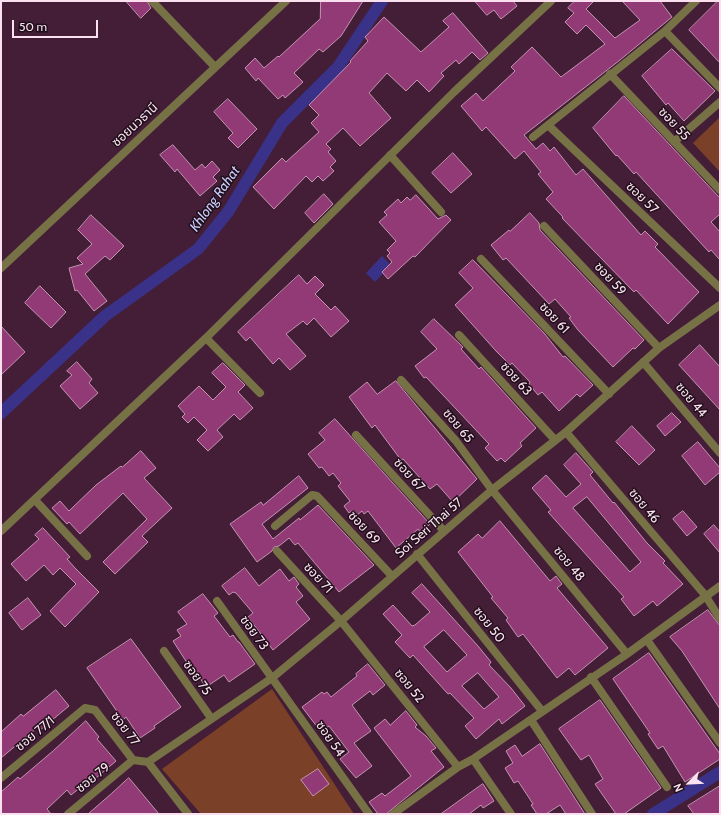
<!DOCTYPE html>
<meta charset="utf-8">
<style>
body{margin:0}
#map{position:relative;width:721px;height:815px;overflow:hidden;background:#441e37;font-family:Cabin,sans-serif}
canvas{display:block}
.frame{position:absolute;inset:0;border:2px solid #fbe1f0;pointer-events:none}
.north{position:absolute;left:669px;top:763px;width:40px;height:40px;-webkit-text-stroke:3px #200f1a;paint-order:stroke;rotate:246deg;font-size:11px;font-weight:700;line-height:16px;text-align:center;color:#fbe1f0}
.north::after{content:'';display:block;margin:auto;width:14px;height:18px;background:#fbe1f0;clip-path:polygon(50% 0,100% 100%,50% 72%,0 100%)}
.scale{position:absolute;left:12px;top:20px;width:86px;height:18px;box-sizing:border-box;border:2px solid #fbe1f0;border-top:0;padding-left:5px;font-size:12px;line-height:14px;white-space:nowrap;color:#fbe1f0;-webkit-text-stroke:3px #200f1a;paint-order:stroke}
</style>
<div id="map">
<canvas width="721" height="815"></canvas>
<div class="frame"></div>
<div class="north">N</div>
<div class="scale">50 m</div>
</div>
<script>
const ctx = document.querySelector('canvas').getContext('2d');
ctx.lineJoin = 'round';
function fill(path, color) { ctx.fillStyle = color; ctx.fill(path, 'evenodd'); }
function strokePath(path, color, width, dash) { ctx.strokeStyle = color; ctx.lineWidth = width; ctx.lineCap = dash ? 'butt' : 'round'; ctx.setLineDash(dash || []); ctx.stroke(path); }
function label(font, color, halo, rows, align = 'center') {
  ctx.font = font + ' Cabin,"Noto Sans Thai",sans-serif'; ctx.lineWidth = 3; ctx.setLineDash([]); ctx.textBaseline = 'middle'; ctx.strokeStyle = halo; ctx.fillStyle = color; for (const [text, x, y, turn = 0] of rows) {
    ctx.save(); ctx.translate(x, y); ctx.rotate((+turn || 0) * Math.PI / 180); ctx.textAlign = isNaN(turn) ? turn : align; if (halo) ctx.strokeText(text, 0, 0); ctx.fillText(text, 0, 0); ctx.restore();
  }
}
fill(new Path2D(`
 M720,117V172L693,143Z
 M272,689L354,814H201L162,769Z`), '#7b4028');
fill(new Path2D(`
 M382,256L391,265L375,282L366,273Z`), '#3a3288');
strokePath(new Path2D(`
 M1,413L105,316L198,249L228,212L282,123L338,67L382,1
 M653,814L720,772`), '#3a3288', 12);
const building = new Path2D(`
 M126,1H147L151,8L141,18Z
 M321,1H363L341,36L323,52L319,49L294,73L303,82L285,98L283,95L278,99L258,78L256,81L245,68L255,58L264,68L278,56L279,57L320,19Z
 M475,1H513L517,6L501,19L494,10L487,15Z
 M575,1H594L586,9L615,38L640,20L622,1H660L672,17L620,60L524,135L536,149L543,143L550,151L554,147L576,175L583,169L641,235L645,231L658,244L655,247L699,292L668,324L636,290L634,292L562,218L563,217L546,199L553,192L538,174L541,172L524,151L515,159L486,127L482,131L461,106L476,93L483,101L515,71L511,67L532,47L561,77L605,44L586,25L577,34L565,22L574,13L568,8Z
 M718,1H720V63L689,30Z
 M453,13L488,53L480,60L472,52L459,64L456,60L441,73L444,76L429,92L417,80L406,91L387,73L369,93L391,118L360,146L343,128L326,144L331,149L328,152L336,161L330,167L334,171L323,181L318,176L312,182L306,176L274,209L253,187L282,158L286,162L319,132L311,123L319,115L309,105L351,62L350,61L368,41L365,37L384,17L421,52L449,27L443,21Z
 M672,49L715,91L684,121L668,103L666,105L642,76Z
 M624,96L720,198V214L711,222L720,232V260L711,250L709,252L636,172L634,174L617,155L616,156L593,128Z
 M228,99L257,129L238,148L228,138L233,133L214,112Z
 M173,145L195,170L202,164L205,168L212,161L220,170L213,177L217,181L200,196L177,169L175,172L160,155Z
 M453,153L472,174L451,193L432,173Z
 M324,194L333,204L314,223L305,213Z
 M416,195L438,219L446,215L451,220L415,257L413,256L388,279L382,272L392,262L387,256L390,253L387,250L396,241L379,222L387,215L384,212L398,199L401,203L407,197L410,200Z
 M530,213L539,223L540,230L644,340L635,349L633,348L613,367L578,330L569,318L571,317L555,299L549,304L506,258L503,260L491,245L509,230L510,231Z
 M91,215L124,246L110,260L105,256L85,274L107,301L94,311L77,290L75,291L69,268L83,264L77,258L92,244L78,230Z
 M473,260L544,333L563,357L565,356L593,385L580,397L577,394L559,411L542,392L538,395L529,384L530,382L512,363L510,365L496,351L455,305L473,288L459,273Z
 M299,275L307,284L315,276L324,285L315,294L331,310L335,306L349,321L331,337L314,318L307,325L303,321L286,334L306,356L290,370L279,358L273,364L250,337L246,341L238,332Z
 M40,286L66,312L51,328L25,303Z
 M434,319L463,347L461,349L479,369L481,367L536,428L520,443L522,446L505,462L501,458L497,461L485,448L489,444L426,377L424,378L415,366L437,349L421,332Z
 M1,326L25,352L1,375Z
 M700,345L720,367V410L679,365Z
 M77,362L92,379L89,383L98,393L80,409L60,386L72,375L67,371Z
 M223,363L245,385L238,392L253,408L240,420L234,414L217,430L223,437L208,451L197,440L207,430L194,417L188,423L182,417L185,414L178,406L199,386L213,400L226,387L212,373Z
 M396,381L477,479L453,502L437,484L430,489L403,459L401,460L375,425L372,428L349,397L367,382L377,394Z
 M672,413L681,422L665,436L657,426Z
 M335,419L430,524L421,533L418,529L396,548L368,511L364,514L362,511L357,515L353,510L349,513L344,506L350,501L338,486L341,483L333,473L329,476L322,467L319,468L308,454L325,440L319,433Z
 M632,426L655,450L639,465L616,442Z
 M698,442L720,468V472L705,485L682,456Z
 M141,451L156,468L144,478L172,508L142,536L148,542L115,574L103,562L147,519L123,493L80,534L69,522L67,524L52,508L60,501L69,511L96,485L121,466L122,467Z
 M576,453L593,472L590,475L613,503L614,502L647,543L665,561L663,563L683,584L657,606L653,601L634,616L621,599L624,597L548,512L551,510L532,488L546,475L566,497L581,484L564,465ZM587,497L641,562L630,572L573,508Z
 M299,476L308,488L262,524L273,539L299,518L300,520L318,505L374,565L339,592L298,543L295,545L289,538L279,546L274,547L272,551L257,562L230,524L261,502L263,505Z
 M683,511L697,527L687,536L673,519Z
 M500,521L550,581L556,576L562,584L557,588L608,648L575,675L569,668L557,678L523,634L518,637L506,620L508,618L491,598L493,597L458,552L478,534L482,538Z
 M714,525L720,532V553L704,534Z
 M43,528L70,557L67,559L75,568L99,592L65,627L50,611L76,584L60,568L53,575L44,565L26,581L11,564L39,539L35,535Z
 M245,568L259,586L280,569L289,581L294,577L299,584L296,587L303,596L296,602L310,619L273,650L248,617L253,613L236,593L233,592L229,595L222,586Z
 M422,584L478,646L491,662L489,665L511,688L525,706L502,724L499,719L476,739L465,726L474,718L450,693L448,694L413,655L410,658L395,642L402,635L383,614L393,605L412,626L415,625L430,612L412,593ZM444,630L467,655L447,672L424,647ZM478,673L499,697L484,709L462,686Z
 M203,594L218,613L214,616L230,637L233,635L238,642H239L255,664L229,682L224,675L206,687L193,668L191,669L173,641L181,636L177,630L187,624L178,612Z
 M28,598L41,615L22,630L9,613Z
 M708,610L720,626V709L682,651L670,637Z
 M131,639L181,707L154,726L155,728L140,738L126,717L123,720L87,668Z
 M649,653L720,754V759L685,782L663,746L658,749L648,734L650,733L613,679Z
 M368,664L385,685L373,695L370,691L352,705L371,731L354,743L372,766L356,778L340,759L349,752L329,726L321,732L302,707L322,692L324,694L327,692L331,697L357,676L356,674Z
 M56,690L69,706L40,730L38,727L1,758V732L21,714L23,716Z
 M600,700L661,788L624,814H616L595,784L603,779L589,755L581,760L559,729Z
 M406,711L417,725L415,727L426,736L436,748L431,751L444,767L386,814H378L369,802L382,793L385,796L411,776L374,728L385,719L390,725Z
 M86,721L99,737L97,739L116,761L89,784L87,782L71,795L67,790L47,809L51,814H1V792L18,777L20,779L53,751Z
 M540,744L585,814H566L560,805L546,814H537L531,805L533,804L518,781L514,783L505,768L513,763L506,751L515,745L522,756Z
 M318,769L329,784L313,796L301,780Z
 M129,778L159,814H88L111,794Z
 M483,784L494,801L483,808L481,805L469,814H441Z
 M720,786V814H694L688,806Z`);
fill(building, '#913a75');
strokePath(building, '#c494b2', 1);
strokePath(new Path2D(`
 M152,1L215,67
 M665,31L720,88
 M610,74L720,190
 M548,125L720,288
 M533,137L665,31L696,1
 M674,142L720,102
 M390,155L441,212
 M544,226L659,348
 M481,259L609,394
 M1,268L286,1
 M459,335L555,440
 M206,338L260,393
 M643,362L720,453
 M401,380L456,441L492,490L627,654
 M566,432L705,595L720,619
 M356,435L444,531
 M35,500L87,556
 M275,526L312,495L317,496L392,576
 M1,531L206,338L454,92L551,1
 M277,551L341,621L458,767
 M417,554L542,711
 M217,601L369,814
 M647,640L720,743
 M164,651L211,718
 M591,677L667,787
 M531,720L592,814
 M473,759L511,814
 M148,762L272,678L341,621L492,490L566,432L659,348L720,305
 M148,762L188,814
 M1,778L85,708L95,710L133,760L148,762
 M68,814L133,760
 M393,814L458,767L473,759L627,654L720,586`), '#777146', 8);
label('13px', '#fbe1f0', '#200f1a', [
 ["ซอย 55",674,124,47],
 ["ซอยนวธานี",135,125,-43],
 ["ซอย 57",642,198,44],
 ["ซอย 59",610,279,47],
 ["ซอย 61",554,318,47],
 ["ซอย 63",516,379,48],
 ["ซอย 44",691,400,50],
 ["ซอย 65",458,426,50],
 ["ซอย 67",409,475,48],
 ["ซอย 46",644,506,50],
 ["ซอย 69",364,528,47],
 ["Soi Seri Thai 57",429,528,-41],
 ["ซอย 48",569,564,50],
 ["ซอย 71",318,578,47],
 ["ซอย 50",489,625,51],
 ["ซอย 73",254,633,54],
 ["ซอย 75",197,678,55],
 ["ซอย 52",409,686,51],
 ["ซอย 77",125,729,53],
 ["ซอย 77/1",35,734,-40],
 ["ซอย 54",330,739,55],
 ["ซอย 79",93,778,-39]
]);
label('italic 14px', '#cacefe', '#200f1a', [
 ["Khlong Rahat",215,199,-55]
]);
</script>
